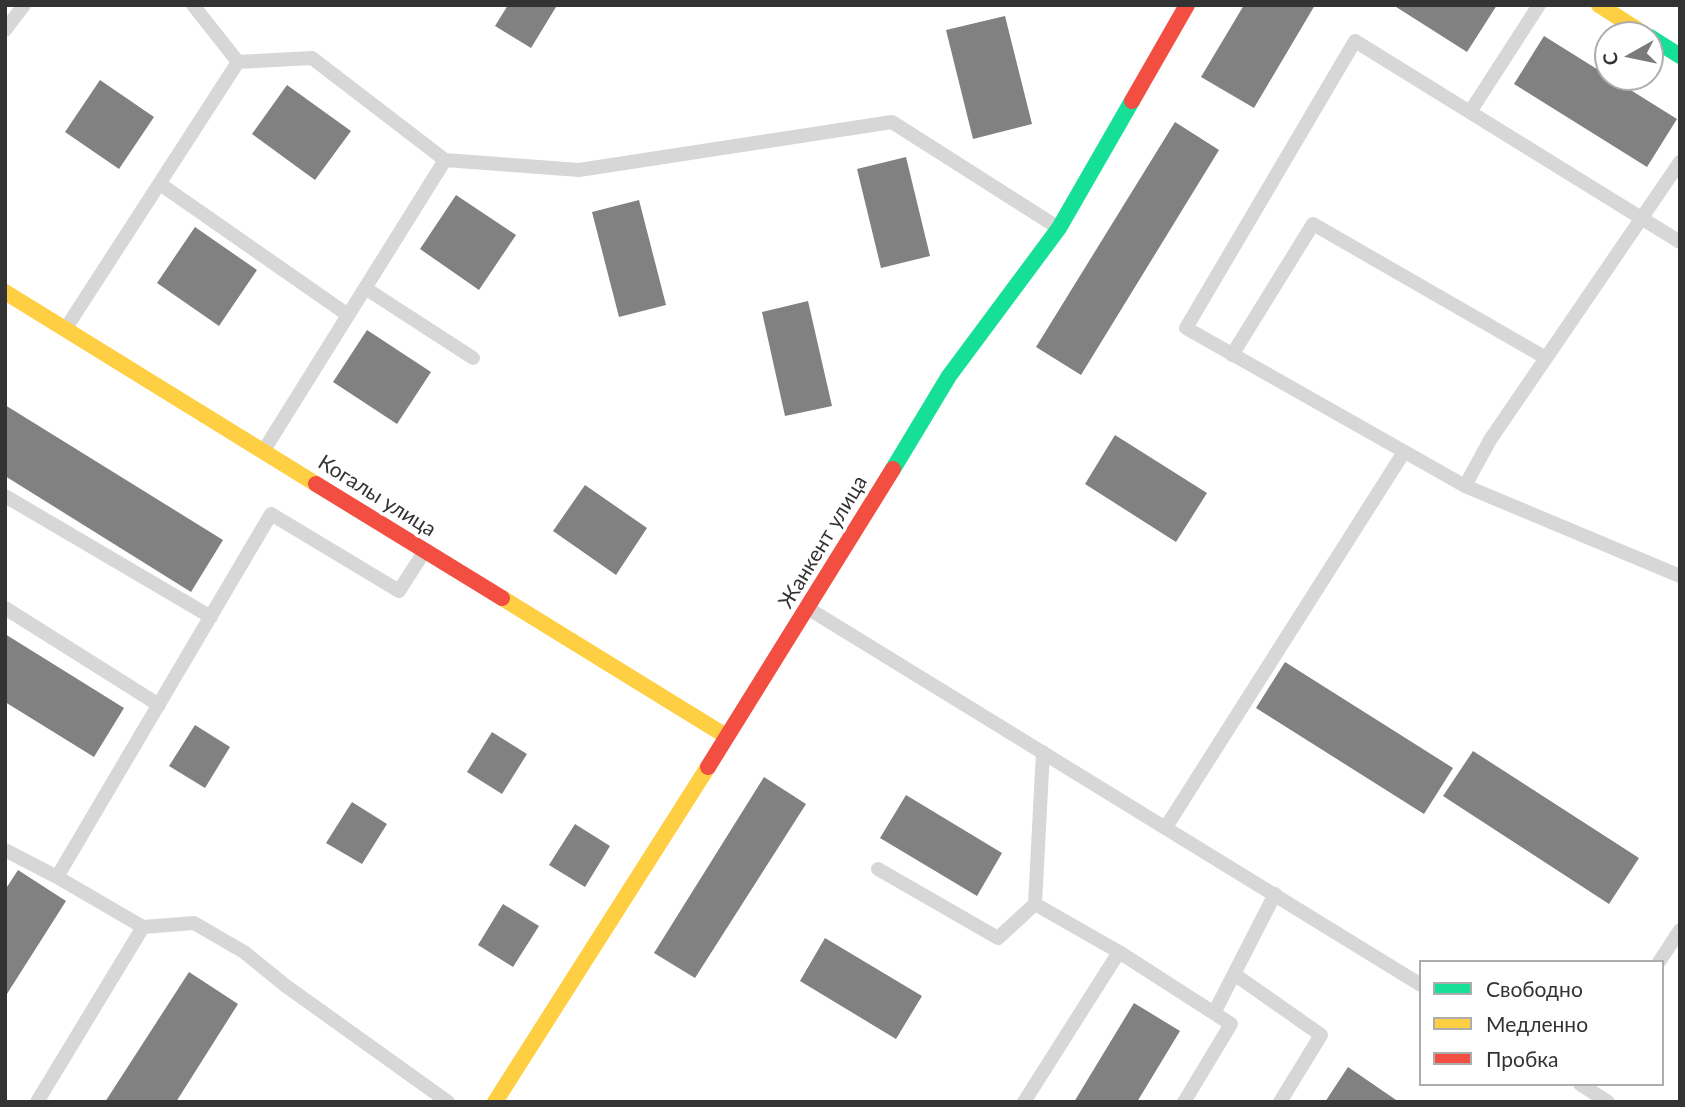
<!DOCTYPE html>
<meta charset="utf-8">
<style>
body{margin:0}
#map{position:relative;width:1685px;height:1107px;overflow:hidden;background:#fff;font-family:Lato,sans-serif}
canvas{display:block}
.frame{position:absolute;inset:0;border:7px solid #333;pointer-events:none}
.legend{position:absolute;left:1419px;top:960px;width:245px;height:126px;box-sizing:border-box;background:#fff;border:2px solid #adadad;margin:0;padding:9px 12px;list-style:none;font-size:21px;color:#333}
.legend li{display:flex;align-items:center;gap:14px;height:35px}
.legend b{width:35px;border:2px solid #adadad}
.north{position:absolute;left:1594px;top:21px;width:70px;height:70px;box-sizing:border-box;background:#fff;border:2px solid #adadad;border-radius:50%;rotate:261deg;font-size:19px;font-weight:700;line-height:28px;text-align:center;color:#333}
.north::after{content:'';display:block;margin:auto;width:24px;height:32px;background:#7a7a7a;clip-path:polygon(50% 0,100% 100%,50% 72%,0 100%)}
</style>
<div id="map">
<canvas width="1685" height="1107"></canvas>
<div class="frame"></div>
<ul class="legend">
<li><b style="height:9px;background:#16e098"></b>Свободно</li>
<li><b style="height:9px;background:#ffcf43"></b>Медленно</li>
<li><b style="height:9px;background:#f24e42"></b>Пробка</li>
</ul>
<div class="north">С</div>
</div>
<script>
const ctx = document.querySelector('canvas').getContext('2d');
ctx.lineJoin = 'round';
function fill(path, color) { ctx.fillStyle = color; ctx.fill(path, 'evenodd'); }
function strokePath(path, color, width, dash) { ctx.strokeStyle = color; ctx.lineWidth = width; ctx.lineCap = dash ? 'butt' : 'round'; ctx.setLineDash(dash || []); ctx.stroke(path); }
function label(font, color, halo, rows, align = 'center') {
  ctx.font = font + ' Lato,sans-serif'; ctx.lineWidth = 7; ctx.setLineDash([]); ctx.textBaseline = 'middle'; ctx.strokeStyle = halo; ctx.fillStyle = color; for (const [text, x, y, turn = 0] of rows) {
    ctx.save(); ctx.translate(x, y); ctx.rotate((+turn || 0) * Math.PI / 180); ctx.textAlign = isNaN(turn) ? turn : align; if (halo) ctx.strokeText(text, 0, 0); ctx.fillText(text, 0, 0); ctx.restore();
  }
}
fill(new Path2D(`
 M508,5H552L556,7L531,48L495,26Z
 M1244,5H1315L1254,108L1201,77Z
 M1393,5H1497L1467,52Z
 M1005,16L1032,124L973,139L946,30Z
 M1544,36L1677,119L1647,167L1514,84Z
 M100,80L154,117L119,169L65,132Z
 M287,85L351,131L315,180L252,134Z
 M1175,122L1219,150L1081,375L1036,347Z
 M906,157L930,256L881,268L857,169Z
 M456,195L516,235L479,290L420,249Z
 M639,200L666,305L619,317L592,212Z
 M195,227L257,270L219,326L157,283Z
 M808,301L832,406L785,416L762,312Z
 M367,330L431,372L397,424L333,382Z
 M5,405L223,540L191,592L5,476Z
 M1115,435L1207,493L1176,542L1085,484Z
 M585,485L647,528L616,575L553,531Z
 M5,634L124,708L94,757L5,702Z
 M1285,662L1453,768L1424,814L1256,708Z
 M195,725L230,747L205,788L169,766Z
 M492,732L527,754L502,794L467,772Z
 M1473,751L1639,858L1609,904L1443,796Z
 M764,777L806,804L695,978L654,953Z
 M906,795L1002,853L977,896L880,838Z
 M352,802L387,824L362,864L326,843Z
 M575,824L610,846L585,887L549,865Z
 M18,870L66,901L5,997V890Z
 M503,904L539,926L513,967L478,945Z
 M825,938L922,996L896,1039L800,981Z
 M189,972L238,1004L176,1102H105Z
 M1134,1003L1180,1031L1137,1102H1074Z
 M1348,1067L1399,1102H1325Z`), '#818181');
strokePath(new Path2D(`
 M193,5L238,62L312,58L445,160L579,170L892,122L1057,227
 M5,30L24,5
 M1470,112L1539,5
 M160,184L348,315
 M1680,242L1355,41L1186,328L1465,486L1680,576
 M365,288L473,358
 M66,328L238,62
 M1232,355L1313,224L1546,358
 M264,450L445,160
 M1465,486L1490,440L1680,162
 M5,496L211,617
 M5,608L159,705
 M809,609L1421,985
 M1166,827L1404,452
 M5,850L57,877
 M878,869L998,938L1035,904L1119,952L1231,1024L1184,1102
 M1035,904L1043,752
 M143,927L194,923L244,952L286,986L448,1102
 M1659,962L1680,930
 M1234,974L1321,1035L1280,1102
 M1214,1013L1275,894
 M1580,1084L1608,1102
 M37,1102L143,927L57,877L271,514L399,591L424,552
 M1024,1102L1119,952`), '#d7d7d7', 14);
strokePath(new Path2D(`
 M1650,37L1680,56
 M893,469L949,376L1059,228L1132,101`), '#16e098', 16);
strokePath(new Path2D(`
 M1599,5L1646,35
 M5,292L316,484
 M502,598L726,736
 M495,1102L708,767`), '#ffcf43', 16);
strokePath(new Path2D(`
 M1132,101L1187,5
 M316,484L502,598
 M708,767L893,469`), '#f24e42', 16);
label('21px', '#333', '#fff', [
 ["Когалы улица",377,496,32],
 ["Жанкент улица",823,542,-59]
]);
</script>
